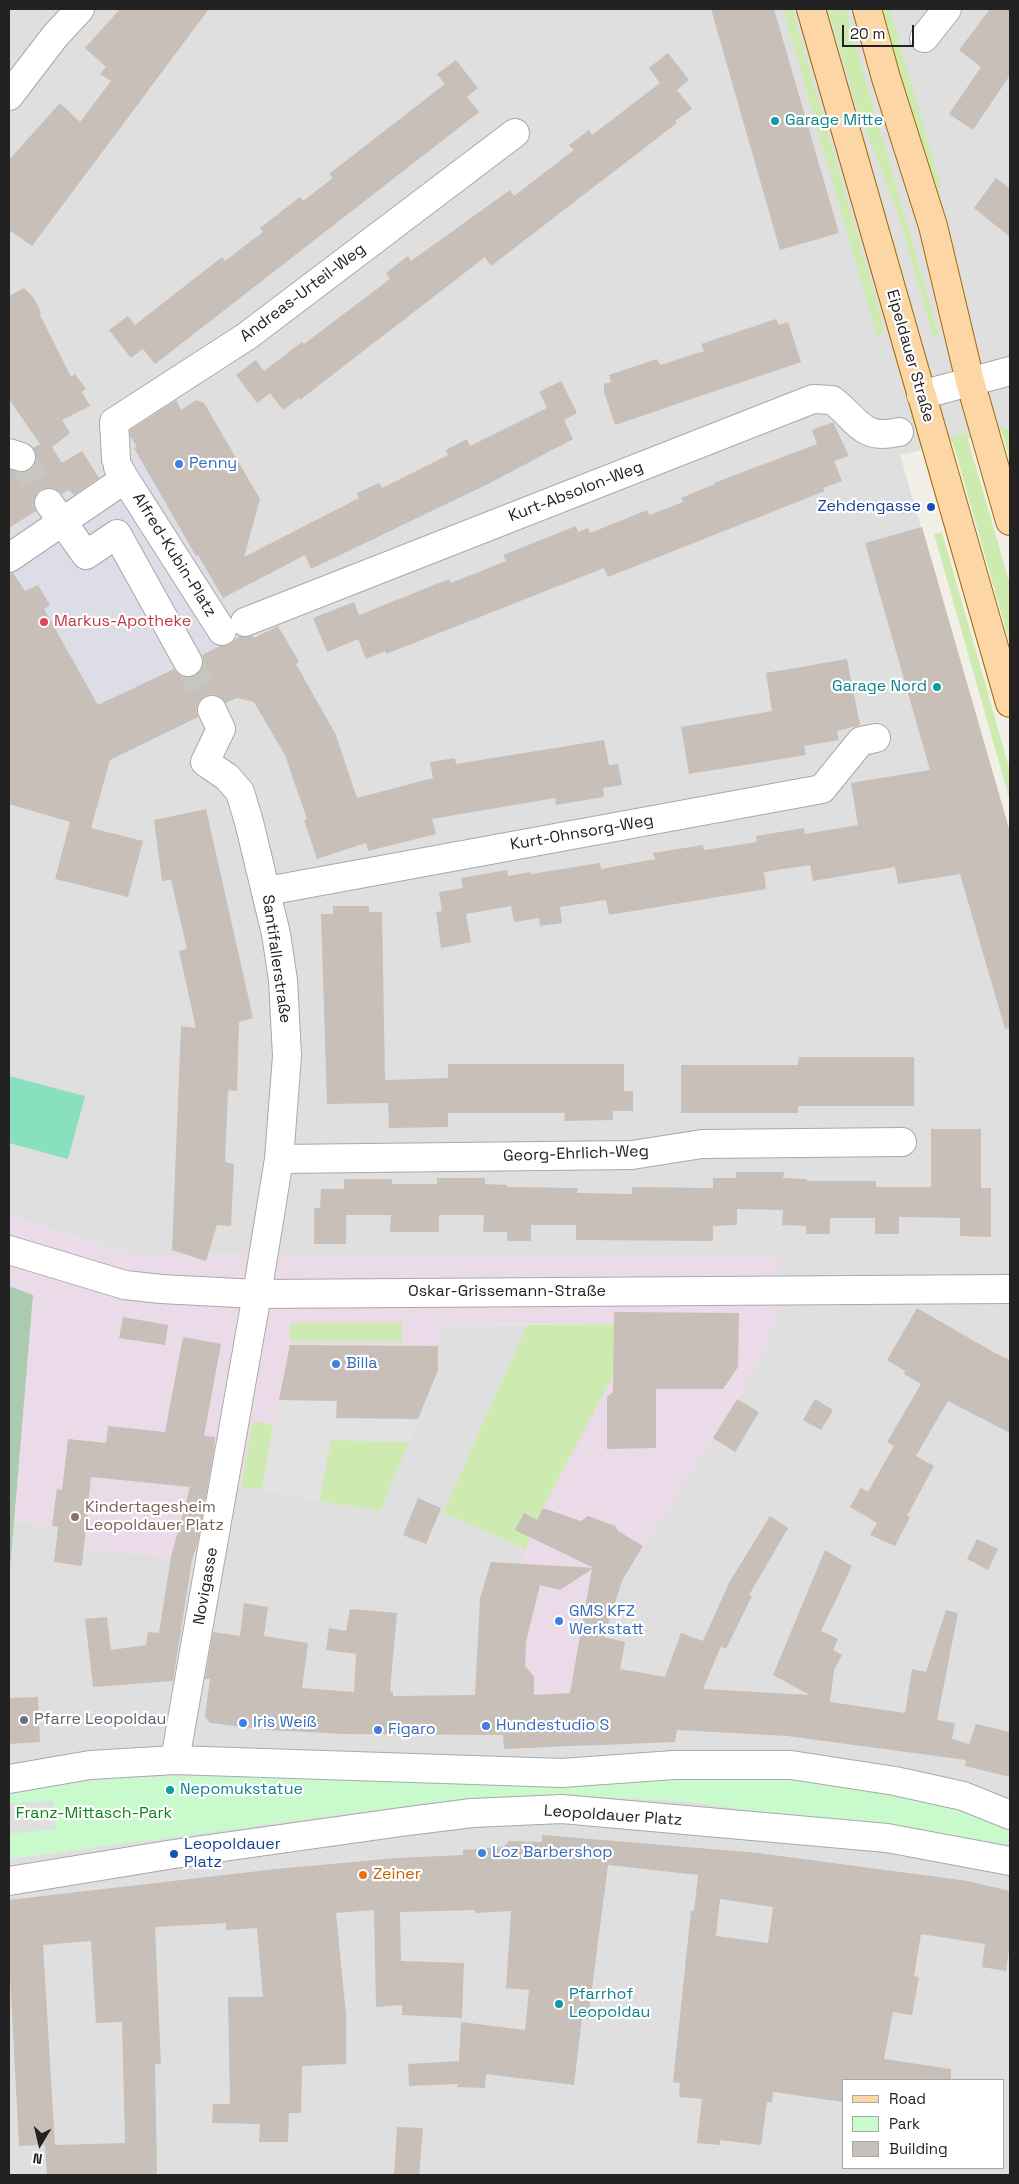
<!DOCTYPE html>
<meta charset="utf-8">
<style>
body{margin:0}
#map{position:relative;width:1019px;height:2184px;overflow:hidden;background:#f2efe9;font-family:"Space Grotesk",sans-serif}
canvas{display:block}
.frame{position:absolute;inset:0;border:10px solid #222;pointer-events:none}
.legend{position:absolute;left:842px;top:2079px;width:162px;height:90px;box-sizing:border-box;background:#fff;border:1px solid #a7a7a7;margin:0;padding:6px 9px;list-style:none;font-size:15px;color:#222}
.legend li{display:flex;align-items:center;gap:10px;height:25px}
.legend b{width:25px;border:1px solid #a7a7a7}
.north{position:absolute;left:15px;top:2119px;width:50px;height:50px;-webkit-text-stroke:4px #fff;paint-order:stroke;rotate:189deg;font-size:14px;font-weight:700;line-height:20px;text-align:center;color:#222}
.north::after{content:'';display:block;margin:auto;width:18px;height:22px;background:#222;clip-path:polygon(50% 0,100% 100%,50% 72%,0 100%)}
.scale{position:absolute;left:842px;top:25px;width:72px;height:22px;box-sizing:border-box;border:2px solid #222;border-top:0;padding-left:6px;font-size:15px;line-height:18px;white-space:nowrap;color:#222;-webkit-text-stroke:4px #fff;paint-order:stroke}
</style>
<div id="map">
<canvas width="1019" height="2184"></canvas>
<div class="frame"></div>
<ul class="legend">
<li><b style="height:6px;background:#fcd6a4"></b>Road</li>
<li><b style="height:14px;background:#c8facc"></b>Park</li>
<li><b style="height:14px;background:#c7bfb8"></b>Building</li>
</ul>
<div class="north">N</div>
<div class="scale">20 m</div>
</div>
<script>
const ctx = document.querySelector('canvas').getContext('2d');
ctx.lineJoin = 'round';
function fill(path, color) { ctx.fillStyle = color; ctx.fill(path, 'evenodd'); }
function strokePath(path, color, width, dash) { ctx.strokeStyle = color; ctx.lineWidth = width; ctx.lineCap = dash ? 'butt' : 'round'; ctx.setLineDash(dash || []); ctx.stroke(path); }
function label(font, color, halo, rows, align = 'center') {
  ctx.font = font + ' "Space Grotesk",sans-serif'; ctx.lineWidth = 4.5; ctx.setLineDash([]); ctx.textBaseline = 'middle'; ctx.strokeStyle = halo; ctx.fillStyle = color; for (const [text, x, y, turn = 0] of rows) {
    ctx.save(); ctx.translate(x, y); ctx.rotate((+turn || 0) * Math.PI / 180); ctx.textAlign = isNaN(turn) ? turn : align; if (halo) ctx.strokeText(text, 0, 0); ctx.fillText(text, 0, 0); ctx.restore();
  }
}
fill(new Path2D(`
 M9,9H1010V429L900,455L1010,833V2175H9V1582L14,1521L58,1527L82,1565L84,1549L170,1557L187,1497L210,1501L241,1487L379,1511L438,1346L439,1325H527L444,1513L526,1549L508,1618L504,1749L591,1746L604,1637L622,1581L742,1391L778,1258L134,1255L9,1216ZM843,2080H1003V2168H843Z`), '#e0dfdf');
fill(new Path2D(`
 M9,1216L134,1255L778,1258L777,1317L763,1354L713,1438L622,1581L604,1637L591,1744L504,1749L508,1618L529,1537L543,1508L614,1324L439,1325L438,1370L380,1511L241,1487L210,1501L187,1498L171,1557L84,1549L82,1566L54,1562L58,1527L14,1521L33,1295L9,1286Z`), '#ebdbe8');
fill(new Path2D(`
 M783,9H792L884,328L883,333L877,337Z
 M828,9H845L939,335L933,337L898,214L856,105Z
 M880,9H890L941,187L933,190Z
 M1000,426L1010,430V460Z
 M966,433L1010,584V644L951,436Z
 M942,532L1010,771V801L934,534Z
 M290,1323H402V1341H290Z
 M614,1324V1374L543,1508L529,1537L526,1549L443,1513L527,1325Z
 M253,1421L273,1425L262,1490L241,1487Z
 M331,1440L409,1442L380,1511L319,1501Z`), '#cdebb0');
fill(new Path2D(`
 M9,1286L33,1295L9,1582Z`), '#aacbaf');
fill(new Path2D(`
 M731,1772L818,1776L944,1799L1010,1826V1845L689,1802L555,1794L458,1799L9,1859V1834L56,1829L53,1800L9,1804V1794L66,1783L121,1778L199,1776L554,1784Z`), '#c8facc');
fill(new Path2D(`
 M9,1076L85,1096L68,1159L9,1143Z`), '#88e0be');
fill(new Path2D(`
 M279,1400L337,1401L336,1417L418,1419L409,1442L331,1440L319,1501L262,1490Z`), '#e2e2e2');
fill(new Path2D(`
 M141,454L149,474L196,556L198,555L223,599L245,641L220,646L100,704L88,701L82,692L89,688L44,609L49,605L38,585L25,591L19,583L9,589V528L69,490L74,496Z`), '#dddde8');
fill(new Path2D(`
 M120,9H209L32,246L9,230V160L60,103L80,122L111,81L100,74L106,67L85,48Z
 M711,9H774L839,233L780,250Z
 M990,9H1010V75L973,130L949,114L981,67L959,50Z
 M668,53L689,80L677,90L692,109L675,121L677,123L491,266L485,257L300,400L299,398L283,410L270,393L257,403L236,375L256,360L264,371L302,342L304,344L390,279L386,273L408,256L411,261L510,190L514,196L574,150L569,145L589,130L592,135L660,83L649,68Z
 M456,60L478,88L467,97L479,112L155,364L143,349L131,358L109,330L128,316L135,325L222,257L225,261L263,232L260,228L300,197L303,201L333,178L329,174L445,84L437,74Z
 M996,178L1010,189V237L974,208Z
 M24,288L33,297L41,312L40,315L71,377L75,374L86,389L82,392L90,406L62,420L70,433L52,447L62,463L82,451L99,478L74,495L69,490L62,494L55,489L47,488L40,490L35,497L33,504L36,511L9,528V469L24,472L31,469L36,461L33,448L40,444L9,399V296Z
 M776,319L779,325L788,322L801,362L615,425L604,392V384L611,382L609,375L657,359L660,365L704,351L701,344Z
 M561,381L577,413L564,420L573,439L490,483L311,569L305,555L223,598L198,555L196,556L134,448L137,447L130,436V430L176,400L181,410L196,400L204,403L260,499L244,557L359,498L357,493L379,483L382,488L448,455L446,450L467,439L470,446L547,408L539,392Z
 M833,422L849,456L834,461L842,481L823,488L825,491L608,577L604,568L386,654L385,651L366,659L358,639L327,652L313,618L354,602L359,615L449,579L451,583L506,561L503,555L576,526L578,532L588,528L590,533L647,510L649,515L683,502L681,498L715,484L714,483L817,444L812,430Z
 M922,527L1010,832V1028L1005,1029L960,874L898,884L895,867L813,881L810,865L764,872L766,889L609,915L606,900L560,907L562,923L540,926L539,918L514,922L511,906L466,914L471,942L441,948L436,912L442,911L439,892L463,888L461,878L507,870L508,876L531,872V874L600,863L601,869L655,859L653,853L703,845L704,850L757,842L756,836L804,828L805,834L858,825L851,783L930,770L865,543Z
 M9,573H13L25,591L38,585L50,605L44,609L98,705L174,669L180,676L187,678L195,676L202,670L204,663L202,655L220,646L230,644L240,636H253L254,638L278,626L299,662L296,664L336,735L357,798L433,778L430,762L455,758L456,764L604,740L609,765L618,764L622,785L603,788L604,797L556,805L555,798L432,819L436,834L368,851L366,843L317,859L304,820L307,819L285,755L254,702L237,698L226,703L220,697L213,694L205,696L199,702L196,709L198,717L110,760L91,828L143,841L128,897L55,879L70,822L9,804Z
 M847,659L860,725L837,731L839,740L804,746L806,755L689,774L681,727L772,711L766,673Z
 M206,809L253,1018L239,1022L237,1091L228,1090L225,1162L234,1164L231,1226L217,1225L206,1261L172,1250L181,1026L196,1028L179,951L187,949L171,880L162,881L154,820Z
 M333,906H369V912H382L385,1080L448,1078V1064H624V1091H633V1111H613V1120L564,1121L565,1113H448V1127L389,1128L388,1103L327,1104L321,914H333Z
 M799,1057H914V1106H798V1113H681V1065H798Z
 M931,1129H981V1188H991V1237L960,1236V1218L899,1217V1234H875V1218H830V1234H806V1226L782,1225L783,1210L737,1209V1225L713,1226V1241L576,1240V1225H531V1241H507V1232H483L484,1215H439V1232H390L391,1215H346V1244H314V1208H320L321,1189H344V1179H392V1184H437V1178H485V1184L507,1185V1187L578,1188L577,1193L632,1194V1187L713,1188V1178H736V1172H784L783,1178L807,1179V1181H876V1187H931Z
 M917,1308L995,1353L1010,1360V1433L948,1401L916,1456L934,1466L907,1516L910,1517L895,1546L870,1535L877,1523L850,1507L861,1488L868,1492L894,1446L887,1442L921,1384L904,1374L905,1371L887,1360Z
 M614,1312L739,1313L738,1367L723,1389H656V1448L607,1449V1397L613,1392Z
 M123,1317L168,1325L165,1345L119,1338Z
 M183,1337L221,1344L204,1436L215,1437L214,1450L198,1542L192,1560L173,1681L93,1687L85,1619L107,1617L111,1650L146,1645L148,1632L159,1633L171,1557L190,1487L91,1477L82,1566L54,1562L58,1527L52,1526L57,1489L62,1490L68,1439L106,1443L108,1426L165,1432Z
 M290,1345L438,1346V1370L418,1419L336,1418L337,1401L279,1400Z
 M737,1399L759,1412L735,1452L713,1438Z
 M815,1399L833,1410L821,1430L803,1420Z
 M418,1498L441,1508L426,1544L403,1535Z
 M543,1508L581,1521L588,1516L615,1526L618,1531L643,1546L622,1581L604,1637L625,1642L620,1669L665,1677L681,1633L703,1641L729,1583L770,1516L788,1528L749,1595L752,1596L726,1649L721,1646L703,1689L810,1695L773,1675L825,1550L852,1566L821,1631L838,1639L833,1650L842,1655L834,1670L830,1702L905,1713L912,1669L926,1672L946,1610L958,1613L937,1720L955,1723L952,1739L969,1744L976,1724L1010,1732V1777L965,1766L966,1760L787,1736L677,1730L675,1742L504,1749L503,1735L344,1734L269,1730L210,1723L205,1716L210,1679H205L213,1632L240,1636L244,1603L268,1607L264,1636L308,1643L302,1688L354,1692L356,1654L326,1650L329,1628L346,1631L350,1609L397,1613L390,1691L393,1692V1696L475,1695L480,1598L491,1562L594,1568L515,1530L524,1513L537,1520ZM592,1569L570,1693L534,1695V1677L525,1666L526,1642L540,1585L560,1590Z
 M977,1539L998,1549L988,1570L967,1559Z
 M38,1697L40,1742L9,1744V1698Z
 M542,1835L758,1853L968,1881L1010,1891V1942L1006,1971L982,1967L985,1944L921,1934L914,1976L919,1977L912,2015L893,2012L884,2059L951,2069V2080H843V2102L773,2092L772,2102H767L761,2145L720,2140V2145L697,2143L702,2099L679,2097L680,2083L673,2082L691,1911H694L698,1875L608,1865L588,2019L582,2018L574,2085L486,2074L485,2088L457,2087L458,2084L409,2086L408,2064L459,2061L461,2022L525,2030L529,1990L506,1988L511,1911L475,1913V1910L400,1912L401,1961L464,1963L462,2018L402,2015V2005L376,2007L374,1910L336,1913L346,2015V2064L302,2066L301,2113H289L288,2142H259L260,2124L212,2123L213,2104H230L228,1997H263L257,1928L226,1930V1923L155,1927L161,2064H155L157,2175H47L45,2145L19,2146L9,1956V1900L276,1869L397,1858L463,1855V1850L503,1847L509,1841L542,1842ZM720,1899L773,1907L768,1943L716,1936ZM91,1941L96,2023L122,2022L125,2143L55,2145L43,1945Z
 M397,2127L423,2128L419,2175H394Z`), '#c7bfb8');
strokePath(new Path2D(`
 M21,457L49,503
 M188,662L212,710`), '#c8c6c1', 28, [28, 14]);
const minor = new Path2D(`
 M924,38L947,9
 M9,96L55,36L80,9
 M921,395L1010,371
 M9,453L21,457
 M116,459L114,422L247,336L515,133
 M125,479L222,631
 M49,503L86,555L117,534L188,662
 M9,558L125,479L118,467
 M245,622L813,399L832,400C858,419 861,441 899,432
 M267,891L822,789L861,741L876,738
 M279,1159L632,1155L702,1144L902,1142
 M9,1250L125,1285L161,1289L257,1294L1010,1289
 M175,1760L257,1294L279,1159L287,1056L283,980L276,934L249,822L240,792L227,777L205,762L221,729L212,710
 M9,1779L90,1765L175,1760L562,1773L674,1765H791L895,1781L963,1796L1010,1815
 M9,1881L174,1854L401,1822L472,1813L562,1809L887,1838L1010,1861`);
const major = new Path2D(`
 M811,9L1010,703
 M867,9L886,78L933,226L970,381L1010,521`);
strokePath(minor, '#a9a9a9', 30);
strokePath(major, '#a06b00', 30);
strokePath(minor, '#fff', 28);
strokePath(major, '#fcd6a4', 28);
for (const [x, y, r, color] of [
 [775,121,5,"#0f9aa8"],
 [179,464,5,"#3f7fe0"],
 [931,507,5,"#1a4fb4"],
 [44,622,5,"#e0444e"],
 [937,687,5,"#0f9aa8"],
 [336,1364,5,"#3f7fe0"],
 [75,1517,5,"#8d6e63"],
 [559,1621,5,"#3f7fe0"],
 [24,1720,5,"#6b7280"],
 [243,1723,5,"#3f7fe0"],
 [486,1726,5,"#3f7fe0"],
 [378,1730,5,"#3f7fe0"],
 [170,1790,5,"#0f9aa8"],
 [482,1853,5,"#3f7fe0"],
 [174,1854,5,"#1a4fb4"],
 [363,1875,5,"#e8710a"],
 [559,2004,5,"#0f9aa8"]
]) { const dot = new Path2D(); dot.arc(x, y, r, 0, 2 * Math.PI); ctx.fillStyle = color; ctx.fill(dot); strokePath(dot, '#fff', 2); }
label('16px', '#0d838f', '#fff', [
 ["Garage Mitte",785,121],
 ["Garage Nord",927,687,"right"],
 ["Nepomukstatue",180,1790],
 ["Pfarrhof",569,1995],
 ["Leopoldau",569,2013]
], 'left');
label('16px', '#222', '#fff', [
 ["Andreas-Urteil-Weg",303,293,-37],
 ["Eipeldauer Straße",910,356,74],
 ["Kurt-Absolon-Weg",576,492,-21],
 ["Alfred-Kubin-Platz",174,555,58],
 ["Kurt-Ohnsorg-Weg",582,833,-10],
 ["Santifallerstraße",276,959,82],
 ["Georg-Ehrlich-Weg",576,1154,-2],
 ["Oskar-Grissemann-Straße",507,1292],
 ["Novigasse",206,1586,-80],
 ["Leopoldauer Platz",613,1816,4]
]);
label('16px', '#366cbe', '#fff', [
 ["Penny",189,464],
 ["Billa",346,1364],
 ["GMS KFZ",569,1612],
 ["Werkstatt",569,1630],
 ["Iris Weiß",253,1723],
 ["Hundestudio S",496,1726],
 ["Figaro",388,1730],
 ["Loz Barbershop",492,1853]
], 'left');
label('16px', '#164399', '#fff', [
 ["Zehdengasse",921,507],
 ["Leopoldauer",184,1845,"left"],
 ["Platz",184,1863,"left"]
], 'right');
label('16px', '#be3a42', '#fff', [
 ["Markus-Apotheke",54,622]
], 'left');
label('16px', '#785e54', '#fff', [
 ["Kindertagesheim",85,1508],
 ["Leopoldauer Platz",85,1526]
], 'left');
label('16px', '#5b616d', '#fff', [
 ["Pfarre Leopoldau",34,1720]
], 'left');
label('16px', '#0c8416', '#fff', [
 ["Franz-Mittasch-Park",94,1814]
]);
label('16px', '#c56008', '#fff', [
 ["Zeiner",373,1875]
], 'left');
</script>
